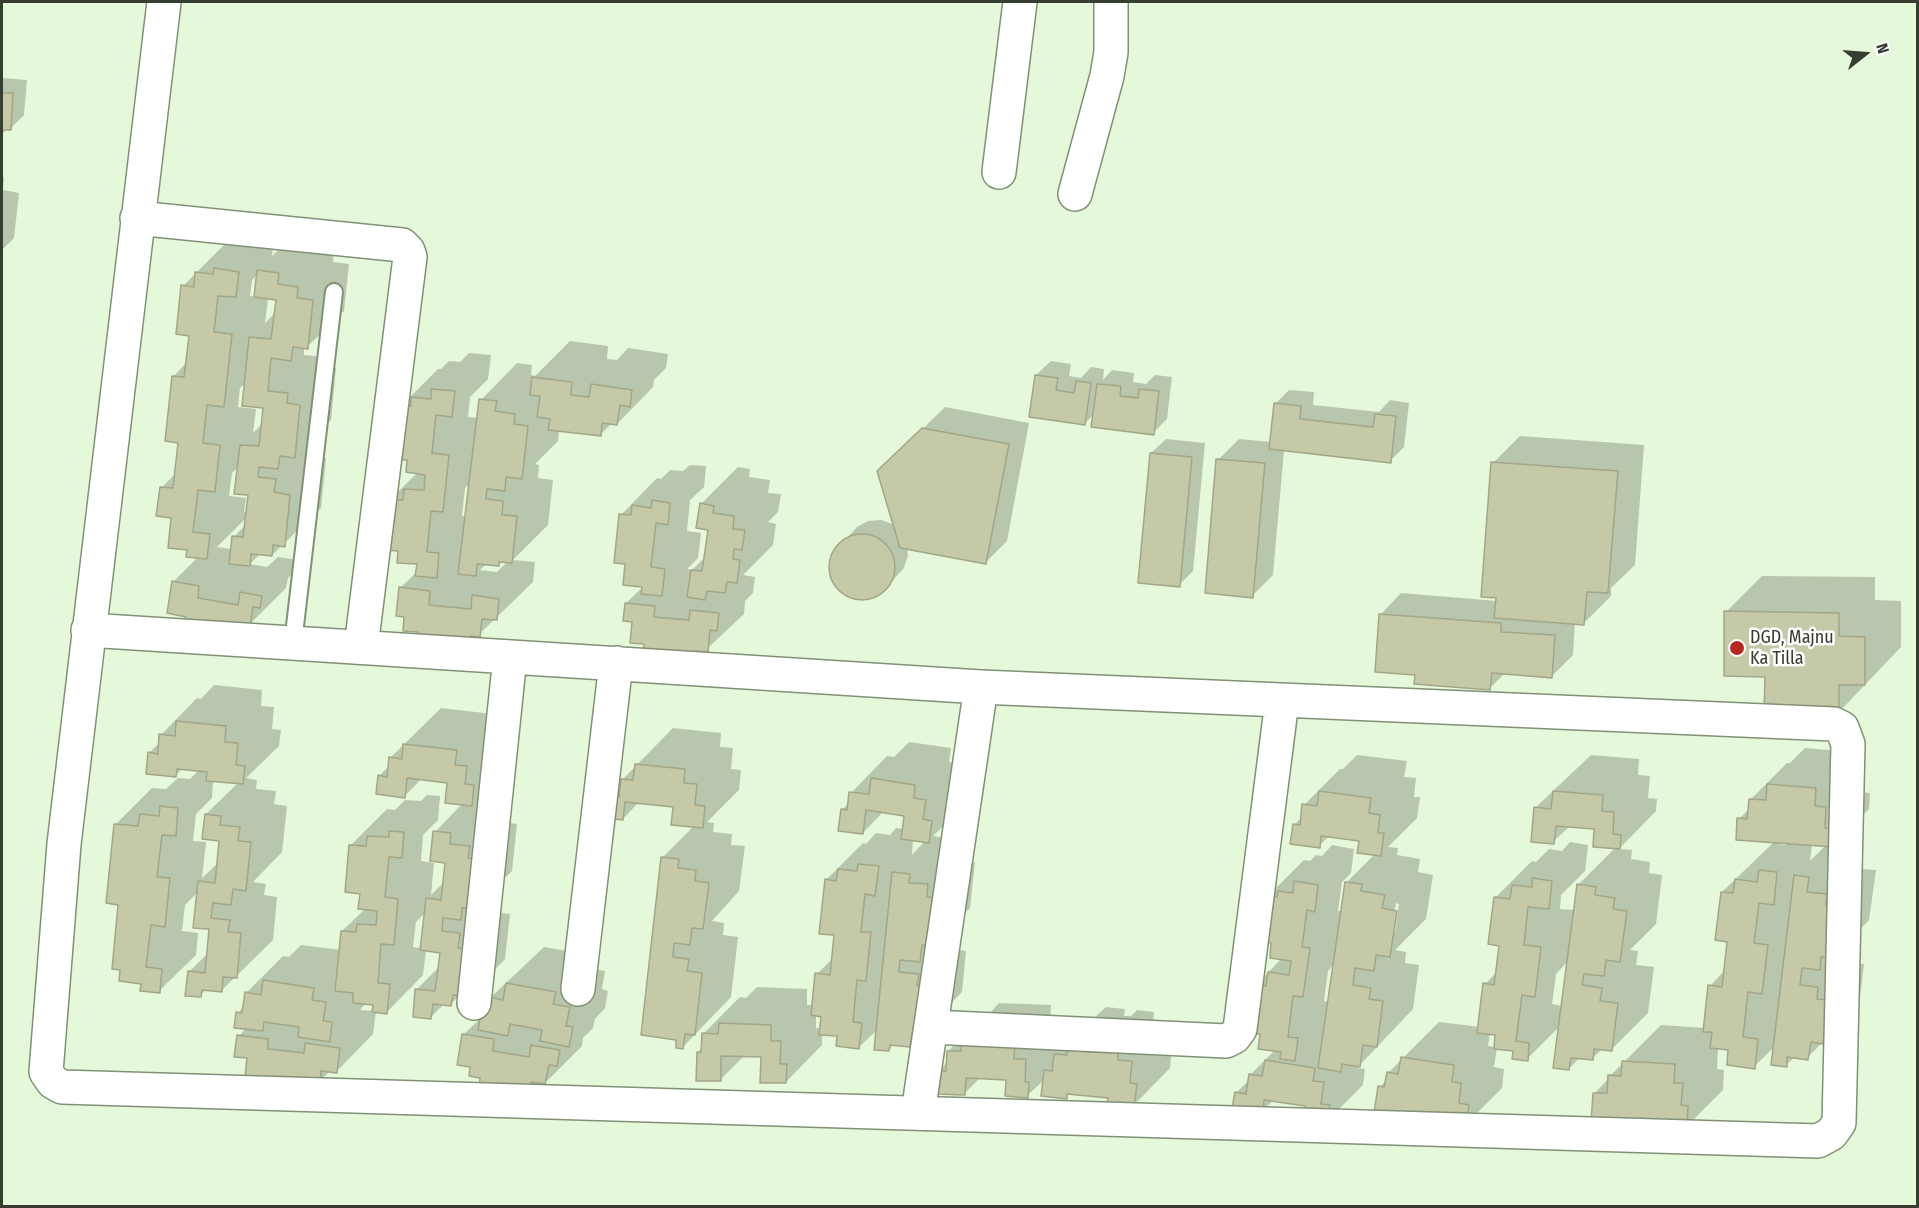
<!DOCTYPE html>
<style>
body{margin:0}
#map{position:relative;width:1919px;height:1208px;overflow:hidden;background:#e5f8d9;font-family:"Fira Sans Condensed",sans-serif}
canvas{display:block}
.frame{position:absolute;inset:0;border:3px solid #363d31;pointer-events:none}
.north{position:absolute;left:1835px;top:24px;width:60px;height:60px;-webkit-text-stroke:4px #fff;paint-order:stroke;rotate:73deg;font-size:16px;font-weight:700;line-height:24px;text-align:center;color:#363d31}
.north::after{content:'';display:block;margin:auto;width:21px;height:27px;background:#363d31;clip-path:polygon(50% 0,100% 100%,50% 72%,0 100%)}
</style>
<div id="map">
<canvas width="1919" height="1208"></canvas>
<div class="frame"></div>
<div class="north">N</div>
</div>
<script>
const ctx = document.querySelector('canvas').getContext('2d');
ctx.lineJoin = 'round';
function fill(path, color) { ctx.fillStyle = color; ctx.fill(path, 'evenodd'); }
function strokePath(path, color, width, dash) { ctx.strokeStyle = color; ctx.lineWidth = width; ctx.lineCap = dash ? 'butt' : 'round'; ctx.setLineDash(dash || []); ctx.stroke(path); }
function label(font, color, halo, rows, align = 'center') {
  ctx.font = font + ' "Fira Sans Condensed",sans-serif'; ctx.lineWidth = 5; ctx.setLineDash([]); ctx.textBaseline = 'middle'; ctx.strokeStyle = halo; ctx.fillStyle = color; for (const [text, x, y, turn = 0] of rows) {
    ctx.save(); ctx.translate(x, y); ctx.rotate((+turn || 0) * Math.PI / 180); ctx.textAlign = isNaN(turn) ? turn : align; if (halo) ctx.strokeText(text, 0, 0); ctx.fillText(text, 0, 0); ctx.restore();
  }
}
fill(new Path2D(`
 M2,78L27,80L24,115L10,129H7L2,134Z
 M2,177H4L3,190L19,193L14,238L2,250Z
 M295,234L334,250L333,262L349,264L344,311L307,347H304V355L324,357L323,367L336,368L331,420L308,443H311L310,456L326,458L321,508L272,555L261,553L250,564L267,567L278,557L297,560L296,570L288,578L286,588L249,625L188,615L173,582L199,556L189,549L161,488L176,473L179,442L173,377L187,362L191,335L183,286L233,236L274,235L272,256ZM258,274L256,297L250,296L252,280ZM268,298L278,299L276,312L265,323ZM246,383L265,407L263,423L253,433L256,409L238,407L240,388ZM239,466L249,494L247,512H244L246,498L229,496L232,473ZM247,517L246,524L234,537L232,549L217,547Z
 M570,341L608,346L607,359L617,360L628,348L668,354L666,368L654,380L653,387L617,424L612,423L600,435L559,430L558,441L535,464L539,465L538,478L553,480L548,525L513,560L535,562L533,582L468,645L420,631L406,615L400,588L418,571V563L400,550L391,499L418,472L408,459L402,405L438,369H441L449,361L460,362L469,353L491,355L488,379L470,397L468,417L478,418L481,400L517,363L532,365L531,375L535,376ZM471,483L467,516H462L465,488ZM502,561H508L497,572L480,570L487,563L498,565Z
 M1051,361L1071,364L1069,376L1081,378L1091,367L1104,369L1103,380L1112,370L1134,373L1133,382L1146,384L1155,375L1172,377L1167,419L1153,433L1095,413L1084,424L1036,375Z
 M1289,390L1314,392L1313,405L1379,412L1390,400L1409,403L1404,447L1390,461L1284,450L1273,575L1252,596L1218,460L1239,439L1272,442L1275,404Z
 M945,407L1029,423L1007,541L986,562L907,547L908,555L904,568L882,592L871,597L858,598L847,594L837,586L831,575V563L835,551L857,527L868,521L881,520L895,525L879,472Z
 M1520,436L1644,445L1635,565L1611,588V596L1584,623L1575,622L1573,655L1552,676L1505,673L1490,688L1417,673L1381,614L1401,593L1497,601L1493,463Z
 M1166,439L1205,443L1193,571L1179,585L1151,453Z
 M690,465L706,466L704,487L690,500L687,531L701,533L698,558L687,569L692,570L705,557L709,529L701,504L738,467L750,469L749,477L770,480L768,493L781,494L778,512L768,522L776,524L773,545L743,575L755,577L753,593L745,601L744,614L694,661L646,643L634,620L626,603L644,586L627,563L621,515L657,478L661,479L670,470L683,471Z
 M1762,576L1875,577V600L1901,601V647L1839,712L1766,675L1726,612Z
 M214,685L262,690L261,706L274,707L272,729L281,730L279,746L246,778L257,780L256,789L276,791L274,804L287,806L282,852L253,882L266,884L264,895L277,897L273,940L221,991L207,989L200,995L189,972L208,953L211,928L198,892L185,905L182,931L198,933L196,955L159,991L143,983L116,824L152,788L166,789L178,778L190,779L200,769L183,768L176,775L149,753L160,742L161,735L197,698L201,699ZM213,780L239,782L206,814L221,840L219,862L202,878L206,842L193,841L196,814L212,798Z
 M441,708L493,714L504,822L517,824L512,871L487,896L494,912L510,914L505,959L469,996L460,995L451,1004L445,1003L431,1017L417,989L439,967L441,952L426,950L423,975L387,1012L376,1011L373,1034L337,1071L331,1070L319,1082L249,1057L239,1036L246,1028L238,1013L244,1006L246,993L283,956L289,957L301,945L341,950L342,931L366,908L350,846L387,809L395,810L405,800L421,801L427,795L440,796L438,820L423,835L421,861L434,863L431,895L444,882L446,861L435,832L463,803L449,781L422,778L405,796L379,776L390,765V758ZM426,912L421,948L413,947L416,922ZM366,1003L375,1004L374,1011L360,1010Z
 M673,728L721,733L720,747L733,748L731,769L741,770L739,790L707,822L714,823L713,832L732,834L731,845L745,846L739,891L712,921L724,923L723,935L738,937L731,997L683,1047L662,858L694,826L674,806L639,802L623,819L609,796L622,783V780Z
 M909,742L951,748L949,762L962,764L965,805L933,836L945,838L963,861L975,862L970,908L956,922L953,949L966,951L962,992L910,1046L894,1044L889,1050L878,1029L859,1047L839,1035L822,1033V1045L786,1082L762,1055H745L720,1080L698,1052L703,1048V1034L740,997L746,998L757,987L807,989V1005H813L817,974L834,957L836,933L826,880L863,843L866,844L876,833L890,835L896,828L904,829L906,814L884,811L863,833L842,810L849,803L851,793L887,756L894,757ZM913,839L925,841L912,855ZM816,1014L823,1015L821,1028H816Z
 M1805,748L1852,752L1860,792L1870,793L1869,809L1838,840L1843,856L1863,858L1862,869L1876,870L1869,920L1841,949L1853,963L1864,964L1859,1005L1807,1058L1795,1057L1786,1065L1774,1047L1754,1067L1730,1049L1718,1047L1717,1069L1724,1070L1723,1090L1686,1127L1595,1093L1609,1078L1610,1076L1661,1025L1705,1028L1710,986L1725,970L1729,940L1722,892L1775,841L1739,819L1750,808V800L1787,763H1790ZM1777,841L1788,842L1785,845L1777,844ZM1812,844L1826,845L1810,861Z
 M1357,755L1407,761L1404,777L1416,778L1414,797H1420L1417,818L1388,847L1398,848L1397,855L1420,859L1418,872L1433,875L1426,919L1395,950L1406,952L1405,963L1419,965L1413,1009L1357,1068L1365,1069L1363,1085L1327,1121L1306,1105L1274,1100L1262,1111L1236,1093L1250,1079L1251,1074L1275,1050L1262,1033L1255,986L1282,958L1273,942L1267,897L1304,860L1310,861L1316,855L1322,856L1332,845L1354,849L1351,873L1342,882L1338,911H1342L1346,883L1375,854L1360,839L1330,835L1319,846L1294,825L1302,817L1304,805L1340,769H1343ZM1396,903L1399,904L1395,932H1392ZM1334,964L1329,1002L1324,1001L1328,971Z
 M1591,755L1639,759L1638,775L1650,776L1648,798L1657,799L1656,811L1619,849L1632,850L1631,859L1650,862L1649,873L1662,875L1656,924L1630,950L1638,951L1636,965L1654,967L1648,1013L1611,1050L1602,1049L1592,1059L1580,1057L1569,1069L1560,1026L1527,1059L1515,1050L1497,1048L1494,1067L1504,1069L1502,1088L1465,1125L1380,1087L1387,1080L1388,1073L1439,1022L1480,1027L1485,984L1497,972L1501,945L1495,898L1532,861L1536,862L1549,849L1562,851L1570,842L1588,845L1585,871L1561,895L1560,909L1575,910L1578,885L1615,848L1596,828L1570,826L1553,842L1535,808ZM1568,961L1562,1006L1552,1004L1556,974ZM1490,1033L1497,1034L1495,1047L1488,1046Z
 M544,947L591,955L589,968L605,971L602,989L608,991L605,1008L595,1019L593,1028L583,1038L582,1046L545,1083L541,1082L529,1095L482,1077L472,1065L463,1035L482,1017L490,998Z
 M999,1003L1051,1005L1050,1023L1063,1046L1092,1018H1094L1106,1007L1125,1009L1124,1016H1131L1137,1010L1154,1012L1153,1024L1172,1048L1170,1068L1134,1105L1109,1097L1071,1093L1066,1097L1045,1079L1027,1096L1008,1079L980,1078L965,1093L938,1072L948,1061V1051L985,1015H988Z`), '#0003');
const building = new Path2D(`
 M2,93H13L11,130H2Z
 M214,268L239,272L236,297L218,296L214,332L232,334L224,407L207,405L203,443L220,445L215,492L198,490L193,532L210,534L207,559L186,557L187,550L168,548L171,518L156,516L160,487L173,488L178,443L165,441L172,376L184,377L189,336L176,334L181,285L194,287L195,272L213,274Z
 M257,270L279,273L278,284L298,287L297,298L313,300L308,349L293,347L291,361L271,358L268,391L288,393L287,403L300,405L295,458L280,456L278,469L259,467L258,477L276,479L274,492L290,495L285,547L273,545L272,556L251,554L250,566L229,564L232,536L243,537L248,495L234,494L240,445L259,446L263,408L242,406L249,337L271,339L276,300L254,297Z
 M1035,375L1058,378L1056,390L1074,393L1076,381L1091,383L1085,425L1029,417Z
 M532,377L572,382L571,395L589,397L591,384L632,390L630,407L620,405L617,425L602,423L601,436L548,430L550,419L537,417L540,396L530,395Z
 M1097,384L1121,386L1120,396L1138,398L1139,389L1159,391L1154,435L1091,427Z
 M431,389L455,391L452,417L436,415L432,453L449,455L443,512L431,511L427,552L439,553L437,578L415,576L417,564L397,563L398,551L385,550L389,499L403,500L404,489L424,490L425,475L406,472L407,460L395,459L400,405L411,406V397L431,399Z
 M479,399L497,401L495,411L515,414L514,424L528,426L522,479L506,477L505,491L487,489L486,499L503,501L502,515L517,516L512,563L499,562V566L477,564L476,576L458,574Z
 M1274,403L1301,406L1300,419L1373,427L1375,414L1396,416L1391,463L1269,449Z
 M922,428L1009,444L986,564L900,548L877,471Z
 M1150,453L1192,457L1180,587L1138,583Z
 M1216,459L1265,463L1253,598L1205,593Z
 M1491,462L1618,471L1608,593L1587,592L1584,625L1494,618L1496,598L1481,597Z
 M652,500L670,503L668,525L656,523L651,567L665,569L662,596L641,594L642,587L623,585L625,564L614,563L619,514L631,515L632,505L651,508Z
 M700,503L714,506L713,513L734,516L733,529L745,530L742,550L734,549L733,559L740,560L737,583L727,582L725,593L707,591L705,600L687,597L691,570L702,571L708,530L696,528Z
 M829 567a33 33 0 1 1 66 0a33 33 0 1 1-66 0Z
 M172,581L199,586L198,598L238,605L240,592L262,596L260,608L253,607L250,627L184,629L186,617L167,613Z
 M399,587L430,591L429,605L471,609L472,595L499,599L497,620L482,619L480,637L470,636L469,646L418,640V632L403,631L404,617L396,616Z
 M625,603L655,606L654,617L689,620L690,610L719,613L717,631L710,630L708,652L695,651L694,662L643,657L644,644L630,643L632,622L623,621Z
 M1724,611L1839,613V636L1865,637V685H1839V713L1764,712L1765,677L1724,676Z
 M1379,614L1501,623V632L1555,635L1552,678L1492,673L1490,690L1414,684L1415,675L1375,672Z
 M176,721L226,726L225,742L238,743L236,765L245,766L243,784L206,781L207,772L177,769L176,777L146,774L148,752L158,754L159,734L175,736Z
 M403,744L457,750L455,765L467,766L465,784L474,785L472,806L445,803L447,783L407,778L405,798L376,794L378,775L387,777L389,757L402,759Z
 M635,764L685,769L684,783L697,784L695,805L705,806L703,828L671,825L673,807L625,802L623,820L605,818L608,795L619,797L621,779L633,780Z
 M871,778L915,785L914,798L926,800L923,819L932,821L929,843L901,839L904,816L866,810L863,834L838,831L841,809L847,810L849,792L869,794Z
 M1767,784L1816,788L1815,806L1826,807L1825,828L1834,829L1833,847L1736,840L1737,818L1747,819L1749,799L1766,800Z
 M1319,791L1371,798L1369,813L1380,815L1378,833H1384L1381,856L1357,853L1359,841L1321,836L1320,848L1290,844L1293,824L1300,825L1302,804L1317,806Z
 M1553,791L1603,795L1602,811L1614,812L1613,834L1621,835L1620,849L1593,847L1594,829L1556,826L1554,844L1531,842L1534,807L1551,809Z
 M160,806L178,808L176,836L162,835L157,877L170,878L165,927L151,925L146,967L162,969L160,993L140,991L141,984L119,981L120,970L112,969L118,905L106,903L114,824L138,826L140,814L159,816Z
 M205,814L221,816L220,825L240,827L238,841L251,842L246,891L233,889L231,905L213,903L211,918L230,920L228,932L241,933L237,978L223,977L222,992L202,990L201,997L185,996L188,971L205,973L209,929L193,928L198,881L215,883L219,841L202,839Z
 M389,831L404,832L402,858L389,857L385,897L398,899L394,945L381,944L378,983L390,984L387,1014L372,1012L373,1005L353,1003V993L335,991L341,931L356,932L357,924L376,925L377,911L358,909L360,894L345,892L349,845L366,846L367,836L389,837Z
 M433,831L451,833L450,844L470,846L468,858L481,860L476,909L462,908L461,920L443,918L442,931L460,933L458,948L474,950L469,997L453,995L451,1006L433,1004L431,1019L413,1017L415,989L435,991L440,953L420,950L426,898L441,900L445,863L430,861Z
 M661,857L679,859L678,868L696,870L695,881L709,883L703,929L692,928L690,945L674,943L673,957L689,959L687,971L702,973L695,1035L685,1034L683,1049L676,1048V1040L641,1035Z
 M858,864L879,866L875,896L865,894L861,932H871L866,981L857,980L853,1022L862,1023L859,1049L836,1046L837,1036L819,1035L821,1017L811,1015L815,973L830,975L834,935L819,934L825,879L836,881L838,869L857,871Z
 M1759,870L1777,872L1774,905L1759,903L1754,943L1768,945L1762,994L1748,992L1743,1037L1758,1039L1755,1069L1727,1065L1728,1050L1710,1048L1712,1032H1703L1708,985L1722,987L1727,942L1715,940L1721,892L1733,893L1735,879L1757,882Z
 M892,872L910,874L909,883L928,884L927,897L939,898L934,946L922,945L920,962L900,960L899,972L919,974L917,985L930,987L926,1030L913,1028L910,1047L890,1045L889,1051L874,1050Z
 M1794,875L1809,877L1807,892L1827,894L1826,905L1840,906L1833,958L1821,957L1820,970L1802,968L1800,985L1818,987L1817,999L1828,1000L1823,1044L1811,1042L1808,1060L1787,1057V1067L1771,1065Z
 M1532,878L1552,881L1549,909L1528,907L1524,945L1541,947L1535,997L1522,995L1516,1041L1529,1043L1528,1061L1512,1059L1513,1051L1494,1049L1495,1035L1477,1033L1483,983L1494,985L1499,946L1488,944L1494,897L1510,899L1512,885L1532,887Z
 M1294,881L1318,885L1315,912L1307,910L1302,947L1310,948L1303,997L1293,996L1288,1037L1298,1038L1295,1061L1280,1059L1281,1052L1258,1049L1260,1034L1247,1033L1253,985L1266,986L1268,972L1289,975L1291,961L1270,958L1271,943L1260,941L1266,896L1277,897L1278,891L1293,893Z
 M1345,882L1362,884L1361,891L1385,895L1382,908L1397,911L1390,957L1376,955L1374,971L1355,968L1353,985L1371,988L1369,999L1383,1001L1377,1047L1363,1045L1360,1067L1342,1064L1341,1072L1318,1068Z
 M1577,884L1596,887L1595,895L1615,898L1613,909L1627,911L1620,962L1606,960L1604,976L1584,974L1582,985L1602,988L1600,1001L1618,1003L1612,1051L1594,1049L1593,1060L1571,1058L1569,1070L1553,1068Z
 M263,980L314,988L312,1000L326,1002L323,1021L332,1022L330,1042L298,1037L299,1027L264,1022L263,1031L234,1028L236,1012L242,1013L245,992L261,995Z
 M506,983L556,992L553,1004L570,1007L566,1026L573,1027L569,1047L540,1041L542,1030L510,1024L508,1036L478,1030L481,1013L486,1014L489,997L503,1000Z
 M719,1023L771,1025V1041H781L780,1064H787L786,1083H760L761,1057L721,1056V1081H696L697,1052H701L702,1033L718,1034Z
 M462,1034L494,1039L493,1051L529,1057L531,1045L560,1050L557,1066L549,1065L545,1084L531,1082L529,1096L479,1088L480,1078L469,1076L470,1067L457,1065Z
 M237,1035L268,1039V1049L304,1053L305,1043L340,1048L337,1073L321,1071L320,1084L245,1076L247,1058L234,1057Z
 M961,1039L1015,1041L1014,1059H1026L1025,1082H1029L1028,1098L1005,1096L1006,1080L966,1078L965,1095L935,1094L936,1071H946L947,1051H961Z
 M1068,1043L1089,1045L1088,1052H1099V1046L1118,1049V1060L1132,1061L1130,1083L1137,1084L1134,1107L1107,1103L1108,1098L1067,1094V1099L1041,1096L1044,1070L1052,1071L1054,1054L1067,1055Z
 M1401,1057L1454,1065L1452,1082L1461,1083L1459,1103L1469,1105L1466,1127L1374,1113L1378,1086L1384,1087L1387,1072L1398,1074Z
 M1265,1060L1315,1068L1313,1081L1324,1082L1321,1104L1330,1105L1327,1123L1302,1119L1305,1106L1264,1100L1263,1113L1232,1108L1235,1092L1246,1094L1249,1074L1262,1076Z
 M1622,1061L1675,1064L1674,1083H1683L1681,1105L1688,1106L1687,1128L1591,1122L1593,1093H1607L1608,1075L1621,1076Z`);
fill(building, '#c5c9a8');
strokePath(building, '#a2a586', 1.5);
const service = new Path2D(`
 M293,643L334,292`);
const minor = new Path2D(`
 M999,172L1020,2
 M1075,194L1107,76L1111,52V2
 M137,218L402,245L408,251L410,257L361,647
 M88,630L981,687L1834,724L1842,728L1848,744L1839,1123L1831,1134L1818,1141L62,1087L53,1082L46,1072L64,844L164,2
 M578,989L616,663
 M474,1003L510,657
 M932,1027L1226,1041L1234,1037L1240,1029L1282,701
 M918,1113L981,687`);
strokePath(service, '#819176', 20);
strokePath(minor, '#819176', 36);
strokePath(service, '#fff', 16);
strokePath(minor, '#fff', 33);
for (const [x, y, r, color] of [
 [1737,648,8,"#b62822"]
]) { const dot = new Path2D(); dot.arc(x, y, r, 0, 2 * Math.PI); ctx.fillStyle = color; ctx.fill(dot); strokePath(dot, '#fff', 2); }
label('18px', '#363d31', '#fff', [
 ["DGD, Majnu",1750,638],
 ["Ka Tilla",1750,659]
], 'left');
</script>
